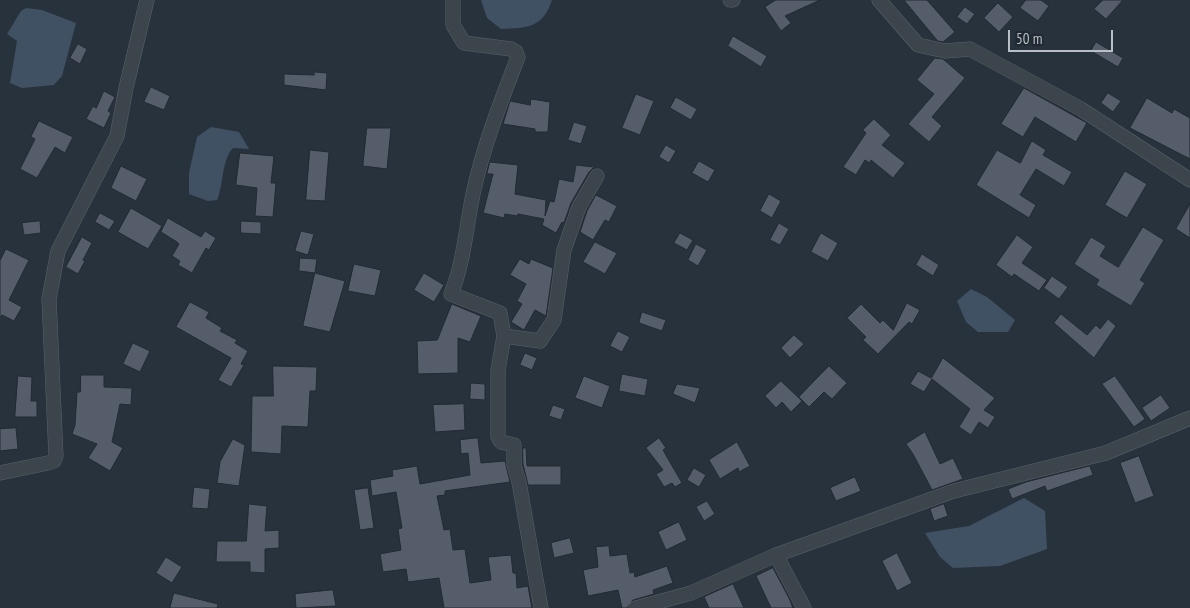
<!DOCTYPE html>
<style>
body{margin:0}
#map{position:relative;width:1190px;height:608px;overflow:hidden;background:#28323c;font-family:"PT Sans Narrow",sans-serif}
canvas{display:block}
.scale{position:absolute;left:1008px;top:30px;width:105px;height:22px;box-sizing:border-box;border:2px solid #b8bfc7;border-top:0;padding-left:6px;font-size:15px;line-height:18px;white-space:nowrap;color:#b8bfc7;-webkit-text-stroke:4px #202931;paint-order:stroke}
</style>
<div id="map">
<canvas width="1190" height="608"></canvas>
<div class="scale">50 m</div>
</div>
<script>
const ctx = document.querySelector('canvas').getContext('2d');
ctx.lineJoin = 'round';
function fill(path, color) { ctx.fillStyle = color; ctx.fill(path, 'evenodd'); }
function strokePath(path, color, width, dash) { ctx.strokeStyle = color; ctx.lineWidth = width; ctx.lineCap = dash ? 'butt' : 'round'; ctx.setLineDash(dash || []); ctx.stroke(path); }
fill(new Path2D(`
 M481,0H552C543,28 527,28 501,29L487,18Z
 M26,8L42,10L76,23L62,76L54,85L22,88L10,83L17,41L7,34L21,11Z
 M211,127L239,132L249,149L233,148C221,161 224,184 217,200L208,201L189,194V173L197,137Z
 M971,289L987,297L1015,320L1008,332H978L966,322L957,301Z
 M1024,498L1045,511L1047,549L1000,566L953,568L940,557L925,533L969,526Z`), '#405163');
const building = new Path2D(`
 M776,0H820L785,16L791,23L781,31L765,7Z
 M904,0H927L955,32L943,42L938,41Z
 M1026,0H1041L1049,6L1038,21L1020,8Z
 M1103,0H1123L1106,19L1094,9Z
 M998,3L1013,17L999,32L984,18Z
 M965,7L975,14L967,24L957,17Z
 M733,36L767,56L761,67L728,46Z
 M1096,42L1123,58L1118,67L1091,51Z
 M78,44L87,49L80,64L70,58Z
 M935,58L943,59L965,78L932,117L942,126L929,142L908,124L934,94L917,80Z
 M314,72L327,73L326,90L284,85V74L314,75Z
 M151,87L170,96L164,110L144,102Z
 M1024,88L1087,123L1076,142L1035,117L1023,137L1001,124Z
 M104,91L115,97L108,111L111,113L104,128L86,119L93,106L96,108Z
 M1108,93L1121,101L1113,112L1101,103Z
 M636,94L654,101L640,135L622,128Z
 M676,97L697,109L691,120L670,108Z
 M1147,98L1172,113L1174,109L1190,118V159L1130,128Z
 M531,99L550,102L548,132H535V129L503,124L510,101L530,105Z
 M874,119L891,135L882,145L905,163L893,178L871,160L870,163L865,160L856,175L843,167L866,133L863,130Z
 M39,121L73,137L65,153L55,147L37,178L20,169L35,139L31,137Z
 M574,122L587,126L581,144L568,140Z
 M367,128H391L387,169L363,166Z
 M1032,141L1046,150L1043,155L1072,172L1064,186L1036,169L1020,195L1036,205L1029,218L976,185L997,150L1020,163Z
 M666,145L676,151L669,163L659,157Z
 M310,150L329,152L325,201L306,200Z
 M240,153L274,156L271,183H276L273,217L255,216L257,188L236,185Z
 M699,161L715,170L708,182L692,173Z
 M490,162L518,165L515,194L546,200L545,216L550,201L554,202L559,179L573,182L576,165L594,167L589,172L571,203L564,223L562,222L556,233L542,225L544,219L518,214L517,216L505,214L504,218L483,213L493,174H487Z
 M121,166L147,179L136,201L111,188Z
 M1125,171L1147,184L1127,218L1105,205Z
 M769,194L781,201L772,218L760,211Z
 M596,195L617,206L609,222L605,220L593,240L580,232L587,211Z
 M1190,204V238L1176,229Z
 M131,208L162,226L148,249L118,232Z
 M100,213L115,221L109,230L95,222Z
 M168,218L201,237L205,231L216,238L209,250L206,248L192,273L178,265L180,261L172,256L179,244L177,242L161,232Z
 M40,221L41,233L24,235L22,223Z
 M241,221L261,222V234L241,233Z
 M779,223L789,229L780,245L770,240Z
 M1143,227L1164,240L1140,280L1145,283L1131,306L1096,285L1099,280L1074,264L1091,237L1106,246L1100,256L1118,267Z
 M301,231L314,234L308,255L295,251Z
 M680,233L693,240L687,250L674,243Z
 M821,233L838,243L828,261L811,252Z
 M1017,235L1033,247L1022,263L1047,280L1039,291L1014,274L1012,277L996,265Z
 M82,237L92,243L83,260L85,261L78,274L66,267Z
 M595,242L617,253L605,274L583,262Z
 M696,244L707,250L698,266L688,260Z
 M6,249L29,260L9,300L22,307L14,321L2,315L0,318V261Z
 M922,254L939,265L933,276L916,265Z
 M300,258L317,259L315,273L299,271Z
 M520,259L529,264L531,259L553,268L546,316L535,310L524,330L511,322L522,304L517,301L526,284L510,275Z
 M354,264L381,270L375,296L348,291Z
 M315,273L345,281L330,332L303,326Z
 M424,273L444,285L434,302L414,290Z
 M1052,276L1068,287L1059,299L1044,288Z
 M190,302L209,312L206,318L222,328L220,331L237,340L235,343L248,351L241,364L244,365L231,387L218,380L231,358L176,327Z
 M907,303L920,310L912,324L909,322L878,354L863,340L866,337L847,318L861,304L880,323L883,320L893,330Z
 M452,304L481,316L470,342L458,338V373L418,374L417,341L437,340Z
 M642,312L666,320L662,331L639,323Z
 M1061,314L1087,335L1096,325L1100,329L1108,319L1116,326L1094,358L1054,323Z
 M618,331L630,337L622,352L610,346Z
 M794,335L804,344L790,358L781,348Z
 M133,343L150,351L140,372L123,364Z
 M525,353L537,358L532,370L520,365Z
 M943,358L995,398L984,410L995,417L988,428L979,422L971,435L959,427L970,409L932,379L924,392L910,384L918,371L931,378Z
 M273,366L317,367L316,391H310L308,427L282,426L281,454L251,452L252,396H273Z
 M829,366L847,383L832,399L824,392L809,407L799,397Z
 M622,374L648,379L645,396L619,391Z
 M81,375H104V387L132,388L131,405L120,404L112,442L123,448L110,471L88,458L97,444L72,434L75,425L77,392H80Z
 M18,376L32,377L31,401H37V417H15Z
 M584,376L610,386L602,408L575,398Z
 M1115,376L1145,419L1134,427L1102,384Z
 M781,381L802,401L791,412L782,402L776,408L765,396Z
 M471,383L485,384V400L470,399Z
 M677,384L700,388L695,403L673,394Z
 M1161,395L1170,408L1151,421L1142,408Z
 M464,404L465,430L435,432L433,405Z
 M553,405L565,409L561,420L549,416Z
 M16,428L18,449L0,451V429Z
 M925,432L940,464L953,458L963,479L932,490L913,454L906,444Z
 M478,438L481,463L505,461L510,482L445,491V495L437,496L444,530L450,529L453,550L465,549L470,583L491,580L488,557L511,555L513,573H516L517,588L528,586L532,608H444L439,578L408,582L406,569L383,572L380,554L401,550L398,529L402,528L396,492L372,496L370,480L393,476L392,470L417,466L420,484L470,475L468,453L461,454L460,440Z
 M659,438L666,448L663,450L682,483L675,487L672,483L664,487L656,474L663,470L646,448Z
 M233,439L245,445L239,486L217,483L220,462Z
 M737,442L750,466L739,472L738,468L720,479L709,460Z
 M523,448H526L527,466H561V485H528L523,464Z
 M1139,456L1154,496L1135,503L1120,463Z
 M1090,466L1093,475L1047,491L1045,486L1012,499L1008,489L1026,482Z
 M694,468L706,475L699,487L687,480Z
 M855,477L861,491L836,501L830,488Z
 M194,487L210,489L208,509L192,508Z
 M368,488L374,528L360,530L354,490Z
 M707,501L715,514L704,521L696,507Z
 M249,504L267,506L265,531L279,530V548L265,549V573L250,572V562H216L217,541H246Z
 M944,504L948,516L934,521L930,509Z
 M679,522L687,540L666,550L658,532Z
 M570,538L574,553L554,558L551,543Z
 M609,546L610,556L627,554L630,573L634,572L635,577L667,566L673,583L653,590L654,594L633,600L627,608H622L618,590L588,596L583,570L598,567L596,547Z
 M897,553L912,583L897,591L882,561Z
 M166,557L182,567L172,583L156,573Z
 M773,568L789,598L793,608H771L756,576Z
 M733,584L744,608H709L704,597Z
 M333,590L336,606L296,608L295,594Z
 M174,593L218,604L217,608H170Z`);
fill(building, '#545d69');
strokePath(building, '#222b33', 1);
const minor = new Path2D(`
 M453,0V25L464,43L511,49L516,52L518,57C501,101 483,147 473,194C466,228 464,262 451,294L500,313L504,336L498,370V437L501,442L514,445V465L519,482L541,608
 M730,0H733
 M879,0L918,45L945,51L970,49L1081,109L1190,180
 M504,336L540,341L554,320L564,250L579,207L597,176
 M0,473L48,463L54,461L56,456L49,299L58,251L117,136L126,88L147,0
 M776,555L804,608
 M636,608L691,593L776,555L954,491L1106,453L1190,418`);
strokePath(minor, '#59626a', 15);
strokePath(minor, '#3c444c', 14);
</script>
